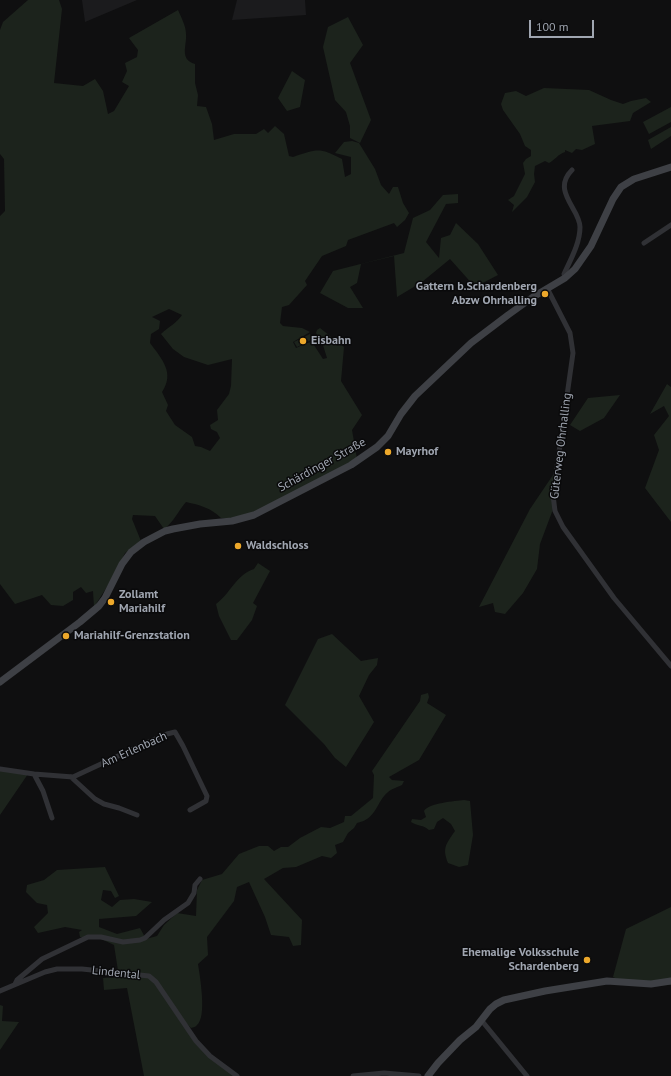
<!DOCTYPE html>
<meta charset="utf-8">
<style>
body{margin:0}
#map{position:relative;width:671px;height:1076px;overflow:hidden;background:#0f0f10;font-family:"PT Sans",sans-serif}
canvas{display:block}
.scale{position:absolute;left:529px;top:20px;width:65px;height:18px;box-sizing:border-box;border:2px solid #a0a6b1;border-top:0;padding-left:5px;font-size:12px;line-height:14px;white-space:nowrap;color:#a0a6b1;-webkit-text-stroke:3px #0a0a0b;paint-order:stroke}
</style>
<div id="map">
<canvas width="671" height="1076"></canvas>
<div class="scale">100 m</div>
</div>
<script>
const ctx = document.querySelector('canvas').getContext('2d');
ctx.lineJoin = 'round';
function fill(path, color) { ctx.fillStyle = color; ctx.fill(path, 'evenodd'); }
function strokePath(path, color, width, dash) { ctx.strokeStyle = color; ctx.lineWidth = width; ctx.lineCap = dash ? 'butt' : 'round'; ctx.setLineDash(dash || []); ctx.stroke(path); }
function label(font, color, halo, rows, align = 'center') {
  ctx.font = font + ' "PT Sans",sans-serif'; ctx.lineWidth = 3; ctx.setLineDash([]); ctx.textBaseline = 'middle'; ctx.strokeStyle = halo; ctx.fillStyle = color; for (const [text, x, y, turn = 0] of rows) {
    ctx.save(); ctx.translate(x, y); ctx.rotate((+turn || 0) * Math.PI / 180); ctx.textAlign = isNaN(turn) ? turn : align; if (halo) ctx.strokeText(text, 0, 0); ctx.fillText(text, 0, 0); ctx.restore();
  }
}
fill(new Path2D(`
 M82,0H137L85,22Z
 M237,0H305L306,15L232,20Z`), '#1b1b1d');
fill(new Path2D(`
 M28,0H59L62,9L54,83L83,86L95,79L103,91L108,114L114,111L129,86L122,82L127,71L125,63L137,57L138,50L129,38L178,10C181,17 186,26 186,34C187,46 179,59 195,64V83L198,95L197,106L206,107L212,124L214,140L234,134H256L264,129L268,133L275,126L284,134L289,156L293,157C317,149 319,147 342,159L345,177L351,174V157L335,153L344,142L352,141L359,143L375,169L381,185L389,194L393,187H398L403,203L409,213L405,220L397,227L394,223L348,240L346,246L322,256L305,281L307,285L289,305L282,307L280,323L283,326L302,328L310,332L293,342L296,348L307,343L312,342L323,359L327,358L322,342L316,333L317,330L320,328L344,347L341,381L362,415L352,430L357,459L293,493L241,518H221C211,508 200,505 186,502C178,511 174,522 164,529L155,516L133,515L132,519L141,541L125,553L112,579L94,607L93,591L86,593L81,587L73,592V600L63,606L51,605L42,595L15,604L0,584V216L5,211L4,159L0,154V30L3,22ZM169,309L182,315C177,323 168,327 161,334L173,349L184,357L208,365L232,359L231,386L229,394L217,410L218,420L210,425L211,429L217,432L220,438L210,451L201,447L195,446L192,437L175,425L166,411L168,405L162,392C175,373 162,359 150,343L151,334L159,329L160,321L152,317Z
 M348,17L363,45L350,63L371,120L360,143L350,138V126L346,112L335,100L323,47L328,27Z
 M292,71L305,80L300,107L287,111L278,98Z
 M544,88L589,90L611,100L623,104L631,101L646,98L651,102L633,113L630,121L592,126L595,144L582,150L576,149L572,153L565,150V152C558,154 555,160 549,163L545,161L535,166L534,174L535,182L527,197L512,212L514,205L508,200L514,196L525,174L523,163L526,159L531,156V150L525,146L520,134L503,110L501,104L505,93L516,91L526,96Z
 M671,107V122L649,134L643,122Z
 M671,127V136L651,149L648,140Z
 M458,194V203L446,204L426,242L439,258L441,238L450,235L456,223L478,244L498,275L475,287L450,259L422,282L397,297L394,256L361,264L357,283L350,287L363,308H348L320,293L333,271L404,253L413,218L430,210L443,195Z
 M310,334L313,339L297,347L294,342Z
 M667,384L671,387V522L645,488L659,450L654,435L669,416L664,406L650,414Z
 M620,395L604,418L580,431L570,425L588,398Z
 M555,472V504L540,544L537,569L523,593L505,614L495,612L493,603L479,607L530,509Z
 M258,563L270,571L253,603L257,606L252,620L237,640H231L219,616L216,604C230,594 236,575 254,569Z
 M332,634L361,661L378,658L377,665L369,675L359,696L374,722L346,767L335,758L324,744L285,705L318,639Z
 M428,693L429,697L427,703L446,715L419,760L389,777L392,780L404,781L402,785C398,787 391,789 388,792C376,802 377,819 357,823L354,828L348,833L343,842L335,845L337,853L331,858L322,856L296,867L283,868L264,879L302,920L301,945L293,946L289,937L271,935L265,917L249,882L237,887L234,901L207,937L208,955L198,964C200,977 207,1017 197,1025C196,1027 193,1027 191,1028L186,1023L155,979L156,985L195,1043L234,1076H144L127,988L104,990L103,978L119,977L114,945L97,937H80L79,932L82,930L65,927L38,933L34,927L48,913L47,905L37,903L26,892L27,885L44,880L57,870L105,867L119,896L115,898L111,891L103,890L101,900L112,907L120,900L134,899L152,902L136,916L99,919V927L117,934L140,928L146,939L157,936L164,925L177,913L196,916L197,890L202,880L222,874L239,854L259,846H268L274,851L281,847H288L300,838L321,827L330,828L344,822L345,816H351L373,798L374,775L372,771L420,701L421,695Z
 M0,770L28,774L0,815Z
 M464,800L470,801L473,835L468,865L459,867L448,863C442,848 446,844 455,831L451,824L443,818L437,822L434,829L429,830C424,825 417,826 411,822L412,819L421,820L426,817L424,811C429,803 455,801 464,800Z
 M671,907V985L631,986L613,977L626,929Z
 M0,1005L3,1006L2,1021L19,1022L0,1050Z`), '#1c231c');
strokePath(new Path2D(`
 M644,243L671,225
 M565,278L564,274C571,259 580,243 580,227C580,209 551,191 572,170
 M547,288L570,333L573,353L553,495L555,511L563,527L614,598L671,666
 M0,769L34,774L43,791L52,818
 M34,774L73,777L146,743L167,734L175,732L183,746L207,796L206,801L190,810
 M71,777L95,799L104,804L119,808L137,815
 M15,984L17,980L42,959L88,937H101L123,942L140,940L145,938L164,920L188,903L194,893L195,885L200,879
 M0,991L45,972L57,969H82L149,976L156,982L196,1041L210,1056L237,1076
 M482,1021L527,1076
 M353,1076L384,1073L419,1076`), '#303135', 5);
strokePath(new Path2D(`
 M0,682L80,622L99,606L105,598L122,564L131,552L144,542L165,531L173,529L200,524L232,521L254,515L351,465L377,447L388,436L401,414L415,396L471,343L508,315L533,297L565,278L575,269L591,246L613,199L621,187L634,179L671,167
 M428,1076L438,1063L460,1040L476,1027L490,1009L496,1004L504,1000L545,991L607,981L651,984L671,981`), '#3e4045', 7);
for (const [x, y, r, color] of [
 [545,294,4,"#eda82b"],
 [303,341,4,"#eda82b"],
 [388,452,4,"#eda82b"],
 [238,546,4,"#eda82b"],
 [111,602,4,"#eda82b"],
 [66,636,4,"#eda82b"],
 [587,960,4,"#eda82b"]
]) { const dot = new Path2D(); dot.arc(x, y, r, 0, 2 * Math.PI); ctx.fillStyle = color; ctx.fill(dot); strokePath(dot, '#0a0a0b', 1.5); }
label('bold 12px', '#a0a6b1', '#0a0a0b', [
 ["Gattern b.Schardenberg",537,287,"right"],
 ["Abzw Ohrhalling",537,301,"right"],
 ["Eisbahn",311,341],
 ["Mayrhof",396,452],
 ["Waldschloss",246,546],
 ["Zollamt",119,595],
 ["Mariahilf",119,609],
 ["Mariahilf-Grenzstation",74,636],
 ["Ehemalige Volksschule",579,953,"right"],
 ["Schardenberg",579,967,"right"]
], 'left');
label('12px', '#a0a6b1', '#0a0a0b', [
 ["Güterweg Ohrhalling",561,446,-83],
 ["Schärdinger Straße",322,465,-29],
 ["Am Erlenbach",134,750,-24],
 ["Lindental",116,973,6]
]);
</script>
